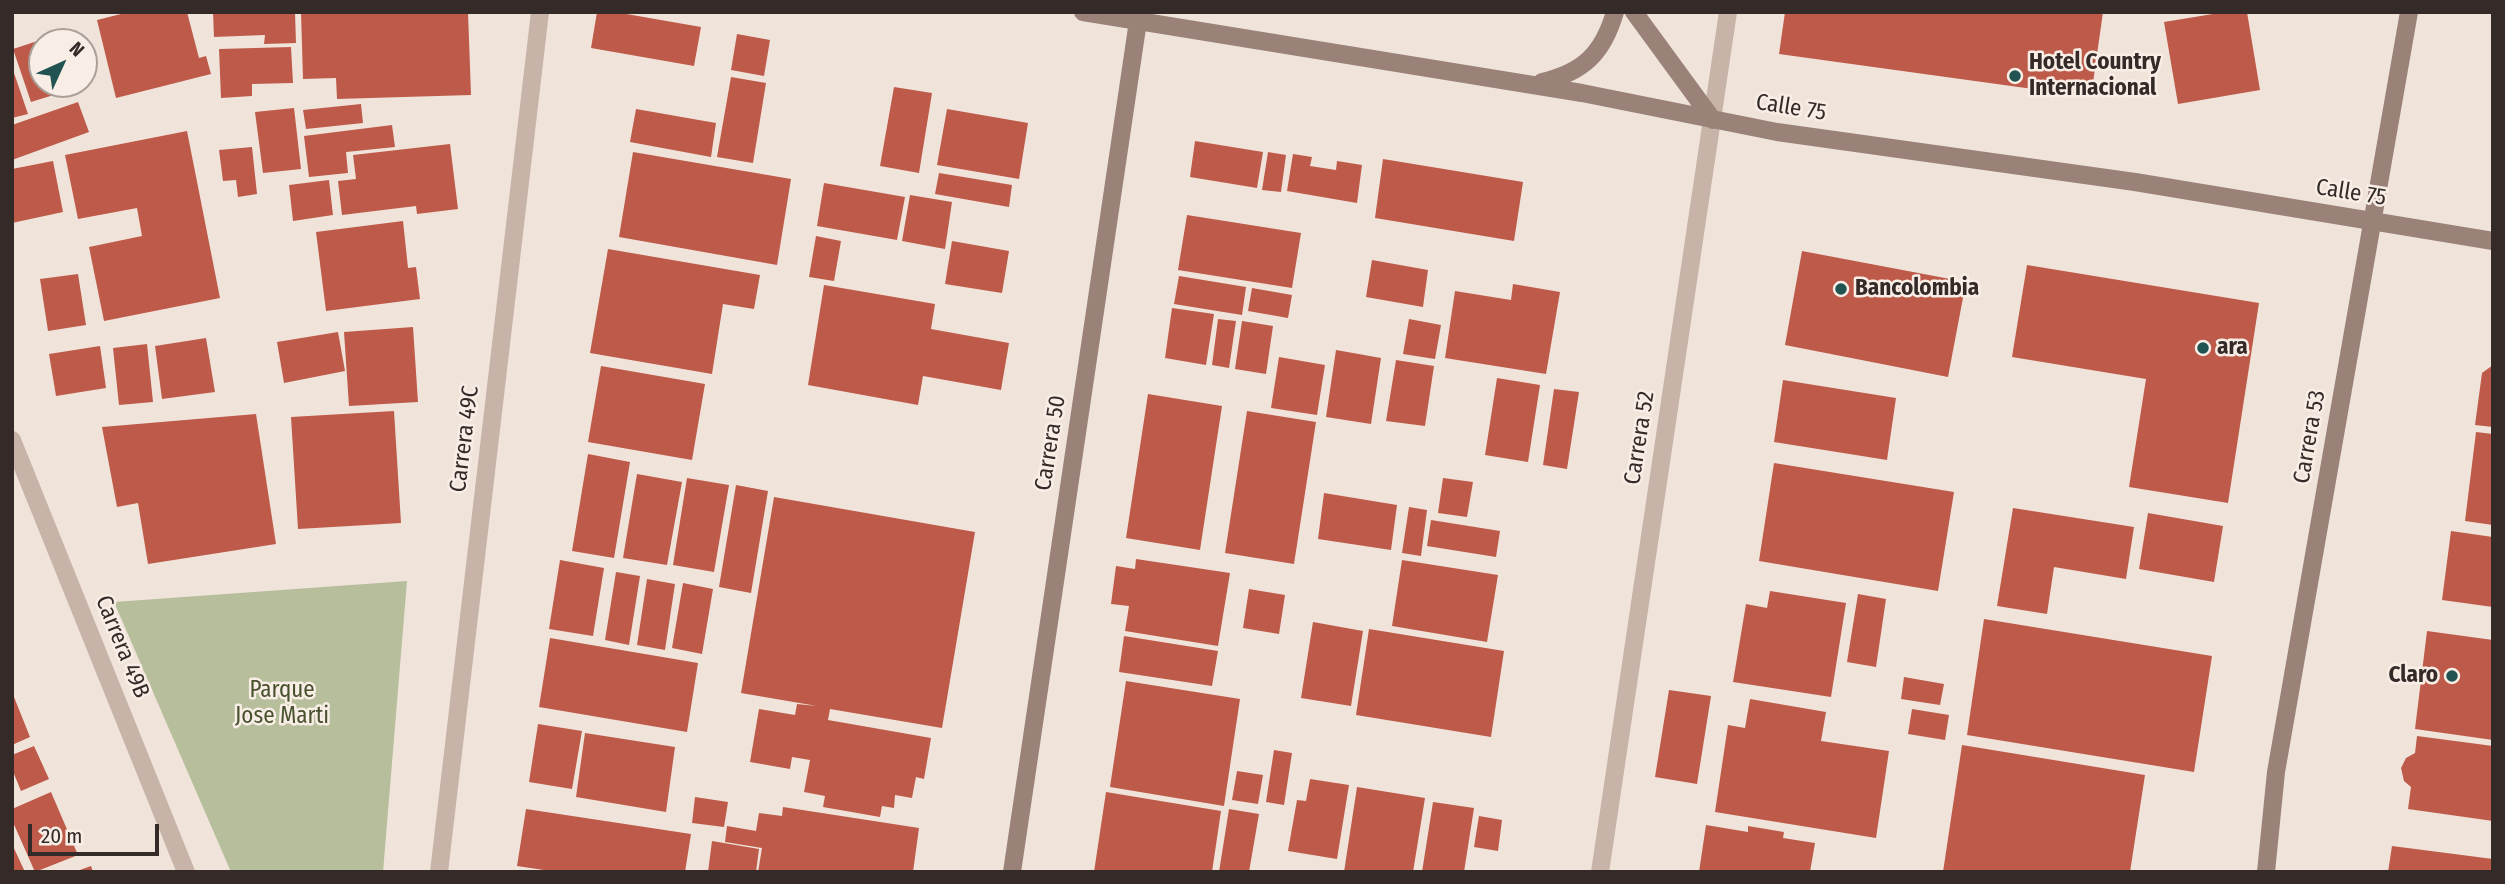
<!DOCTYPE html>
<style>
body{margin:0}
#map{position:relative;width:2505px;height:884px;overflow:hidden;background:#f0e4da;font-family:"Fira Sans Condensed",sans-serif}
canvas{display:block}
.frame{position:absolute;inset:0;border:14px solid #342a27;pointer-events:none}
.north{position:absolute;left:28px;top:28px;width:70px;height:70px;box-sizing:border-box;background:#f8eee6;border:2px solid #aaa09a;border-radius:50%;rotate:45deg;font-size:19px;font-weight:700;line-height:28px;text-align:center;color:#342a27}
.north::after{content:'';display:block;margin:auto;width:24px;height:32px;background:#205351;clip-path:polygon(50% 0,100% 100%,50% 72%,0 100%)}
.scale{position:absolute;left:28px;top:824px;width:131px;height:32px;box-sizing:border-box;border:4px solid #342a27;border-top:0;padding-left:9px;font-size:21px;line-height:24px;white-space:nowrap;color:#342a27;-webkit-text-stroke:5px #f8eee6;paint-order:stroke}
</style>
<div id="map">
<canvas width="2505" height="884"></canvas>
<div class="frame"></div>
<div class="north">N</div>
<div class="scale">20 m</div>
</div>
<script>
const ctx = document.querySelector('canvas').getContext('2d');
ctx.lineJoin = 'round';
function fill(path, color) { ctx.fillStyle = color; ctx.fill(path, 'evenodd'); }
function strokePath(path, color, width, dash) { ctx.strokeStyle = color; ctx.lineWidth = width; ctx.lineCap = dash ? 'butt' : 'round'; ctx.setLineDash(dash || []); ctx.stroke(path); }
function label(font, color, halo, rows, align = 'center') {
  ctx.font = font + ' "Fira Sans Condensed",sans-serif'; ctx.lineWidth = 5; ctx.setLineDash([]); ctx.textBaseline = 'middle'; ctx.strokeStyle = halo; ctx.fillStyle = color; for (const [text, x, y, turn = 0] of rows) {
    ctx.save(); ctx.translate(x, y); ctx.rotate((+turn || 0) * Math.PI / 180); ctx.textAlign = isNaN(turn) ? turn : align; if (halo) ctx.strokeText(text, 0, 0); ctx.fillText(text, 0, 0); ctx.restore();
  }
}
fill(new Path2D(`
 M407,581L383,872H231L114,602Z`), '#b6be9c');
fill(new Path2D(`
 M129,12H187L199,58L206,56L211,74L116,98L97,20Z
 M213,12H295L296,43L264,44L265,35L214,37Z
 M301,12H468L471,95L337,99L336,78L303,79Z
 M597,12H615L701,27L694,66L591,48Z
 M1785,12H2103L2091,97L1779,54Z
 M2225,12H2247L2260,90L2178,104L2164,22Z
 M71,30L75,42H42V84H84V71L89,84L31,102L13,49Z
 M737,34L770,40L764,76L731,70Z
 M291,47L293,83L252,84V96L221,98L219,49Z
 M12,67L28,114L12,118Z
 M731,77L766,83L753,163L717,157Z
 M894,87L932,93L919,173L880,166Z
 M78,102L89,132L12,160V125Z
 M361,104L363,123L306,129L303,110Z
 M294,108L301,169L263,173L255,112Z
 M636,109L716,123L711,157L630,142Z
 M947,109L1028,123L1019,179L937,165Z
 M392,125L395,147L346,152L348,173L309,177L304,136Z
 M187,131L220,298L104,321L89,247L142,236L137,208L78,219L65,155Z
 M1195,141L1263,152L1257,188L1190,177Z
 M450,144L458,209L417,214L416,206L342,215L338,181L356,179L353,155Z
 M252,147L257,194L238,197L236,180L223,181L219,150Z
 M633,152L791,179L777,265L619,237Z
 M1268,152L1286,155L1281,192L1262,190Z
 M1293,154L1312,157L1310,166L1336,170L1337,161L1362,165L1357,203L1287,191Z
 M1383,159L1523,182L1514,241L1375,218Z
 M53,161L63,212L12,223V169Z
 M939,173L1012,185L1009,207L935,194Z
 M329,180L333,215L293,221L289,185Z
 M824,183L905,197L897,240L817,226Z
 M910,195L952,202L945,249L902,241Z
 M1187,215L1301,233L1292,288L1178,270Z
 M403,221L408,268L416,267L420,299L326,311L316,232Z
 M816,236L841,241L834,281L809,277Z
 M952,241L1009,251L1002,293L945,284Z
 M608,249L760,275L754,309L723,304L712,374L590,353Z
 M1802,251L1966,282L1948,377L1785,345Z
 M1372,260L1428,270L1423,307L1366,297Z
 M2027,265L2259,303L2228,503L2129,487L2146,379L2012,357Z
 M78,274L86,325L48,331L40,279Z
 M1179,276L1246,287L1242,315L1174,304Z
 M1513,284L1560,292L1546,374L1445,358L1455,291L1511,300Z
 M824,285L935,304L931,329L1009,343L1001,390L923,376L918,405L808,385Z
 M1252,288L1292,295L1288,318L1248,311Z
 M1172,308L1214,314L1206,365L1165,358Z
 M1218,319L1236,321L1229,368L1212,365Z
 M1409,319L1441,325L1435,359L1403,354Z
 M1242,321L1273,326L1266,374L1235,369Z
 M413,327L418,402L349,406L344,332Z
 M338,332L345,371L284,383L277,342Z
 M206,338L215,392L162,399L155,346Z
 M147,344L153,402L119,405L113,348Z
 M100,346L106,388L56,396L49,354Z
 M1336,350L1381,358L1371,424L1326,417Z
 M1279,357L1325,365L1317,415L1271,408Z
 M1396,360L1434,366L1425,426L1386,421Z
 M2493,365V427L2475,425L2482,373Z
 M601,366L705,384L692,460L588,442Z
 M1497,378L1540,385L1528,462L1485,455Z
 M1783,380L1896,398L1887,460L1774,442Z
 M1554,389L1579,392L1567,469L1543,465Z
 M1148,394L1222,406L1200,550L1126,538Z
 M394,411L401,523L298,529L291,417Z
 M1247,411L1316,422L1294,564L1225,553Z
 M256,414L276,544L148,564L138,503L117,507L102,427Z
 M2476,432L2493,434V525L2465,521Z
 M588,454L630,462L614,558L572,551Z
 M1774,463L1954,492L1938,591L1759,561Z
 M637,474L682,482L667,565L623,558Z
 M687,478L729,485L714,572L673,565Z
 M1443,478L1473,482L1467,517L1438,513Z
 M736,485L768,491L751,593L719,587Z
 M1324,493L1397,505L1391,550L1318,539Z
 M774,497L975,532L942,728L830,709L828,720L931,738L924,779L916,777L912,798L895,795L894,808L882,806L880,817L823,807L825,796L804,792L810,760L792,757L790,769L750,762L759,709L795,715L797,704L817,706L741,693Z
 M1409,507L1427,510L1421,556L1402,553Z
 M2013,508L2134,527L2126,579L2054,567L2047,614L1997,606Z
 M2148,513L2223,526L2214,582L2139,569Z
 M1431,520L1500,531L1496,557L1427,546Z
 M2451,531L2493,537V607L2442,600Z
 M1136,559L1230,573L1218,646L1125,631L1129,606L1111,604L1116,566L1135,569Z
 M560,560L604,568L593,636L549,629Z
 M1402,560L1498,575L1487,642L1392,626Z
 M616,572L640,576L629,645L605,640Z
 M647,579L675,584L665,650L637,645Z
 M683,583L713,589L702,654L672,648Z
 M1249,589L1285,595L1279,634L1243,628Z
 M1770,591L1846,603L1831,697L1733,682L1746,604L1767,608Z
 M1858,594L1886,599L1876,667L1847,662Z
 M1984,619L2212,656L2194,772L1967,735Z
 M1313,622L1363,631L1351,706L1301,698Z
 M1369,629L1504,651L1491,737L1356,715Z
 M2427,631L2493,640V740L2415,729Z
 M1124,636L1218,651L1212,686L1119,672Z
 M550,638L698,663L687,732L539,707Z
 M1904,677L1944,684L1940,705L1901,699Z
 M1126,681L1240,699L1224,806L1110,787Z
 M1669,690L1711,696L1697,784L1655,777Z
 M12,692L30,737L12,745Z
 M1750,699L1826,712L1821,741L1889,751L1876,838L1715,812L1728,725L1745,728Z
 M1912,709L1949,715L1945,740L1908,734Z
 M538,724L582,731L572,789L529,782Z
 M585,733L675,747L666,812L576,797Z
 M2417,736L2493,746V821L2408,809L2411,787L2404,781L2401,768L2406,758L2415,753Z
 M1962,745L2145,775L2130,872H1943Z
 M34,746L49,779L21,791L12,769V755Z
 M1274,750L1292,753L1284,805L1266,802Z
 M1237,771L1263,775L1258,804L1232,800Z
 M1310,779L1349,785L1337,859L1288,851L1297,800L1306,801Z
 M1357,787L1425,798L1413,872H1344Z
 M51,792L78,855L35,872L12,820V809Z
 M1106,792L1221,811L1212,872H1094Z
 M695,797L728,802L724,827L692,823Z
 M1433,802L1474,808L1464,872H1422Z
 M783,807L919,828L913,872H758L762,848L725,842L727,826L756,831L759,813L782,816Z
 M526,809L691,834L685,872H557L517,866Z
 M1229,809L1259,814L1249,872H1219Z
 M1479,816L1502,820L1498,851L1474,847Z
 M1706,825L1748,832V826L1784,832L1783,838L1815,843L1810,872H1699Z
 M712,841L759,849L756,872H708Z
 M12,844L25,872H12Z
 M2392,846L2493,859V872H2388Z
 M91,866L93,872H77V871Z`), '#be5a4a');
strokePath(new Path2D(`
 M12,440L186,872
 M439,872L540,12
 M1600,872L1728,12`), '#c7b3a7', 18);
strokePath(new Path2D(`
 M1083,12L1582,93L1777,132L2135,182L2493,241
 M1634,12L1713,120
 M1542,82C1584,72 1603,53 1615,12
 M1012,872L1138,21
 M2266,872L2276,772L2409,12`), '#9a8279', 18);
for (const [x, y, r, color] of [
 [2015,76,7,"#205351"],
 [1841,289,7,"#205351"],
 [2203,348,7,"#205351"],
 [2452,676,7,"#205351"]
]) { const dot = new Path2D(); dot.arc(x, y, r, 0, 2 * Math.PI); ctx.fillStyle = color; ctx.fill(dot); strokePath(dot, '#f8eee6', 2.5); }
label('bold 23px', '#342a27', '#f8eee6', [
 ["Hotel Country",2029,63],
 ["Internacional",2029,89],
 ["Bancolombia",1855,289],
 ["ara",2217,348],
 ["Claro",2438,676,"right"]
], 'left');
label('23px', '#342a27', '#f8eee6', [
 ["Calle 75",1791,108,9],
 ["Calle 75",2351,193,9],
 ["Carrera 53",2310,437,-80],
 ["Carrera 52",1640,438,-81],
 ["Carrera 49C",465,439,-83],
 ["Carrera 50",1051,443,-81],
 ["Carrera 49B",122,647,68]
]);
label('23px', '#47512d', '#f8eee6', [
 ["Parque",282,691],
 ["Jose Marti",282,717]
]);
</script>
